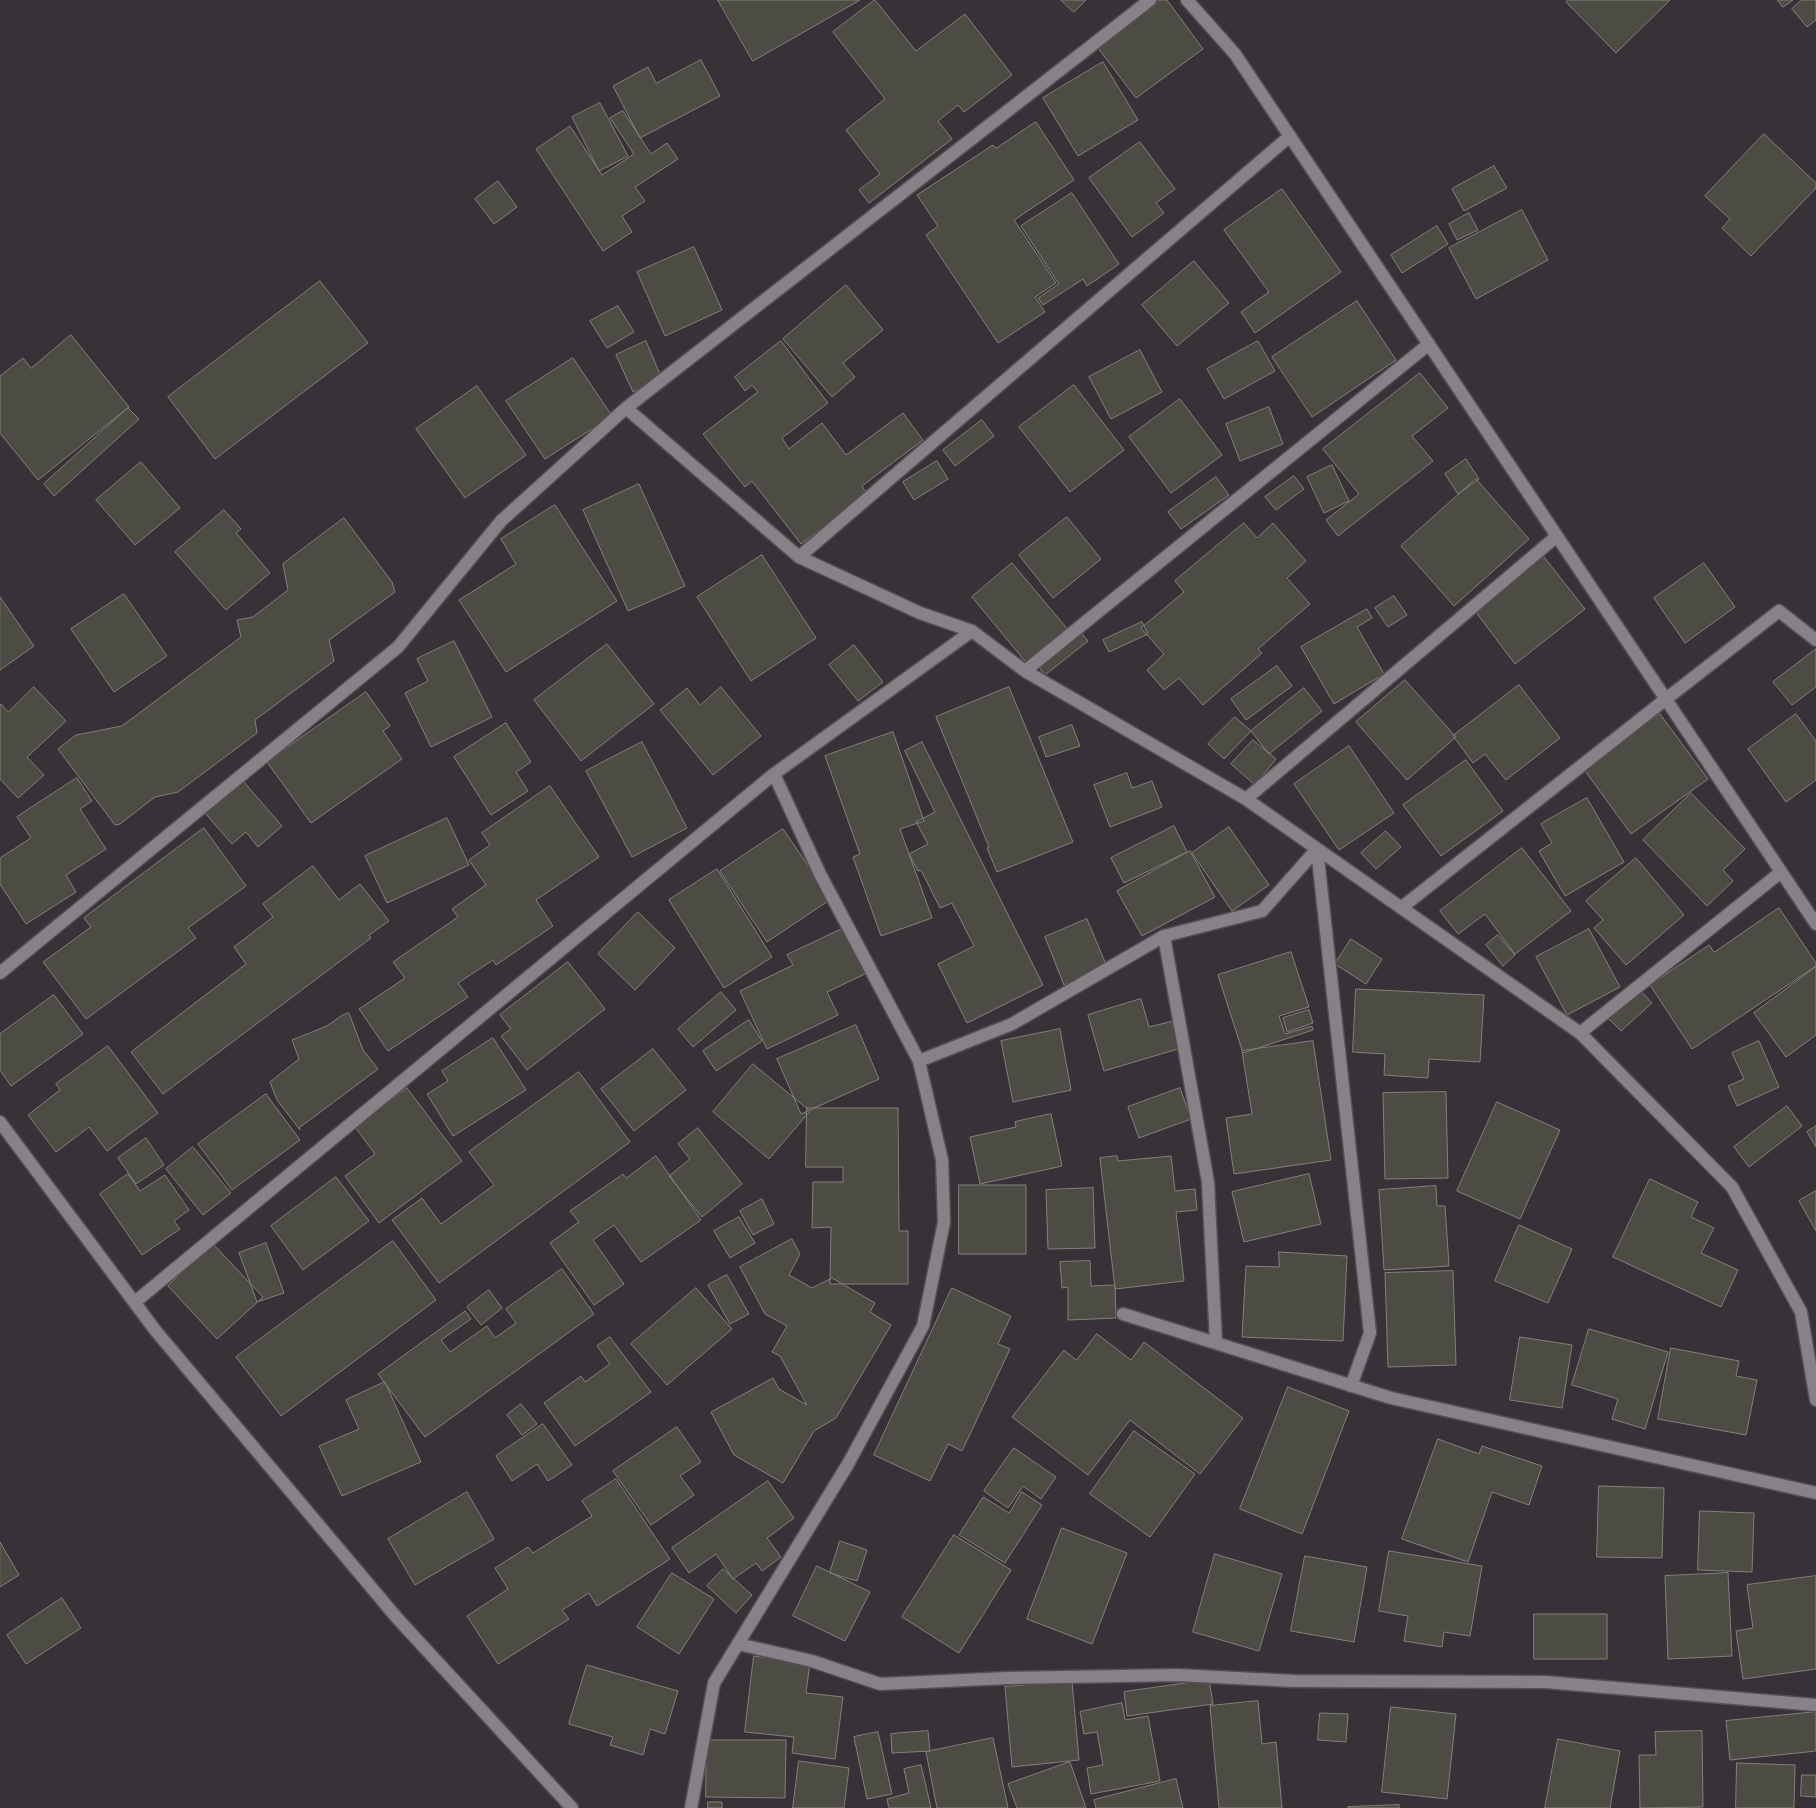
<!DOCTYPE html>
<style>
body{margin:0}
canvas{display:block;background:#383238}
</style>
<canvas width="1816" height="1808"></canvas>
<script>
const ctx = document.querySelector('canvas').getContext('2d');
ctx.lineJoin = 'round';
function fill(path, color) { ctx.fillStyle = color; ctx.fill(path, 'evenodd'); }
function strokePath(path, color, width, dash) { ctx.strokeStyle = color; ctx.lineWidth = width; ctx.lineCap = dash ? 'butt' : 'round'; ctx.setLineDash(dash || []); ctx.stroke(path); }
const building = new Path2D(`
 M718,0H860L753,61Z
 M875,0L916,51L965,14L1012,75L964,112L958,105L938,121L952,139L869,203L859,190L880,174L846,130L885,99L833,32Z
 M1061,0H1086L1074,12Z
 M1155,0H1167L1203,49L1136,98L1095,44Z
 M1568,0H1670L1616,53L1566,2Z
 M1778,0H1793L1783,7Z
 M1802,0H1816V20L1807,27L1792,9Z
 M701,60L720,96L640,138L613,86L648,67L656,83Z
 M1103,62L1138,120L1078,156L1043,98Z
 M600,103L628,156L599,171L572,117Z
 M623,111L651,154L667,143L678,159L635,187L645,201L622,216L632,232L603,251L536,149L570,126L602,175L634,154L610,118Z
 M1036,122L1074,180L1014,220L1056,283L1035,297L1045,312L998,343L926,235L938,226L917,195L993,145L996,148Z
 M1764,134L1816,183V188L1751,256L1722,228L1730,219L1705,196Z
 M1140,142L1175,189L1156,203L1164,213L1132,237L1089,178Z
 M1494,166L1507,188L1464,211L1452,189Z
 M498,181L517,207L494,224L475,199Z
 M1282,189L1341,272L1255,333L1241,312L1269,292L1224,230Z
 M1072,193L1119,264L1087,286L1083,279L1043,305L1038,298L1059,284L1021,226Z
 M1522,210L1548,260L1476,299L1449,248Z
 M1469,213L1478,230L1457,240L1449,224Z
 M1437,226L1448,244L1402,273L1391,255Z
 M694,247L722,310L665,336L637,272Z
 M1194,261L1229,303L1177,346L1142,305Z
 M320,281L368,343L215,459L168,397Z
 M846,285L883,330L843,363L855,377L832,397L783,339Z
 M1357,301L1396,360L1312,417L1272,357Z
 M618,306L634,332L607,348L590,321Z
 M71,335L129,407L38,480L0,433V376L23,358L31,368Z
 M646,341L662,379L633,392L616,355Z
 M781,341L828,403L782,438L789,449L822,423L846,455L903,413L923,440L862,486L867,494L801,544L752,481L745,487L703,434L758,392L752,385L745,391L735,377Z
 M1258,341L1275,371L1224,399L1207,369Z
 M1140,350L1162,392L1111,419L1089,377Z
 M573,358L612,416L545,459L506,401Z
 M1420,373L1448,408L1412,436L1433,461L1338,536L1326,520L1359,494L1323,449Z
 M1074,385L1124,450L1070,492L1019,427Z
 M477,386L526,455L465,498L416,429Z
 M1180,399L1222,455L1171,493L1129,437Z
 M1269,407L1283,444L1240,461L1226,424Z
 M128,408L139,419L54,496L44,484Z
 M982,420L994,436L955,466L943,450Z
 M1466,459L1479,479L1458,494L1445,474Z
 M937,461L948,479L914,500L903,482Z
 M141,462L180,508L135,545L96,500Z
 M1332,465L1349,501L1324,513L1307,477Z
 M1294,476L1304,489L1276,510L1265,497Z
 M1216,477L1229,495L1181,529L1168,512Z
 M1476,479L1529,539L1454,606L1401,546Z
 M639,484L685,586L628,611L583,510Z
 M555,505L617,601L506,672L459,600L516,564L501,539Z
 M224,510L241,529L236,533L270,573L226,610L175,552Z
 M1067,517L1101,559L1053,598L1019,555Z
 M344,518L392,582L395,592L329,640L334,661L255,720L257,733L178,792L155,797L120,824L115,825L58,749L76,735L122,726L241,637L237,620L253,617L288,590L283,564Z
 M1244,523L1257,538L1273,523L1306,561L1287,578L1310,604L1258,649L1262,653L1203,705L1179,678L1164,690L1147,670L1164,654L1141,628L1184,592L1175,581Z
 M762,555L816,638L751,681L697,597Z
 M1544,557L1585,609L1515,664L1475,611Z
 M1012,563L1070,632L1029,666L972,597Z
 M1704,563L1735,607L1685,643L1654,598Z
 M124,594L167,656L114,692L71,629Z
 M1394,596L1407,615L1388,627L1375,608Z
 M0,597L34,646L0,670Z
 M1367,609L1372,618L1357,627L1384,674L1334,704L1301,647Z
 M1142,622L1148,634L1109,652L1103,640Z
 M1079,630L1088,641L1045,675L1036,664Z
 M454,641L492,717L431,747L405,693L428,681L417,659Z
 M607,644L654,704L581,761L534,700Z
 M854,645L883,682L858,701L829,665Z
 M1816,649V687L1792,705L1773,682Z
 M1277,666L1292,686L1246,720L1231,699Z
 M1405,680L1456,737L1407,780L1356,722Z
 M1519,685L1560,738L1506,780L1485,754L1473,763L1453,736Z
 M34,687L66,721L27,757L44,775L18,798L0,779V705L1,704L8,712Z
 M721,687L761,736L713,775L660,710L687,688L700,705Z
 M1009,687L1073,842L997,872L987,848L989,847L936,717Z
 M1304,688L1322,711L1269,754L1251,731Z
 M366,692L390,726L383,731L402,759L311,823L267,762Z
 M1660,714L1708,779L1631,834L1583,768Z
 M1796,714L1816,741V780L1786,802L1748,749Z
 M1235,717L1251,731L1224,759L1208,744Z
 M506,723L531,762L516,772L528,791L491,815L454,757Z
 M1072,725L1080,746L1046,757L1039,737Z
 M893,732L924,821L900,829L932,918L881,936L853,857L860,854L825,756Z
 M1253,740L1276,759L1255,785L1231,764Z
 M642,742L687,828L632,857L586,771Z
 M922,742L1043,985L967,1023L938,964L974,946L952,903L940,908L921,870L918,871L909,854L928,844L916,822L935,812L905,751Z
 M1349,746L1394,813L1339,850L1294,784Z
 M1466,760L1503,811L1441,856L1403,805Z
 M1127,773L1132,788L1152,781L1162,807L1110,827L1094,785Z
 M77,778L92,801L80,809L106,849L66,875L76,892L26,924L0,884V858L31,838L17,817Z
 M243,781L282,826L258,847L246,832L232,844L205,813Z
 M550,786L599,857L536,900L553,926L496,965L493,960L458,983L468,997L388,1051L359,1009L405,978L393,962L458,917L452,909L486,885L469,860L490,845L482,833Z
 M1691,793L1745,849L1723,870L1733,881L1707,906L1643,840Z
 M1587,798L1624,862L1565,896L1539,851L1552,843L1541,824Z
 M447,818L469,865L387,903L365,856Z
 M1174,826L1187,852L1124,883L1111,858Z
 M1229,827L1269,885L1232,911L1192,853Z
 M204,828L246,886L188,928L196,938L86,1019L43,962L91,927L84,918Z
 M783,829L831,899L767,942L720,871Z
 M1386,831L1401,847L1376,869L1361,853Z
 M1522,848L1571,911L1515,954L1485,914L1458,934L1440,911Z
 M1190,851L1215,897L1142,936L1117,891Z
 M1636,858L1684,915L1626,965L1594,928L1603,920L1586,901Z
 M313,866L339,900L360,884L389,921L369,935L371,938L163,1094L131,1052L246,964L234,947L273,917L263,904Z
 M717,869L772,957L724,988L669,900Z
 M1779,908L1816,963V966L1692,1049L1650,985L1709,945L1714,952Z
 M638,912L675,948L635,990L598,954Z
 M1087,919L1107,967L1064,985L1045,937Z
 M844,928L865,974L827,992L838,1015L767,1049L740,991L793,965L787,955Z
 M1589,929L1620,987L1567,1015L1536,957Z
 M1498,935L1515,955L1503,966L1486,945Z
 M1351,939L1382,959L1366,984L1335,964Z
 M1291,952L1309,1007L1279,1016L1285,1034L1312,1026L1313,1030L1243,1053L1218,975Z
 M568,962L605,1009L527,1070L501,1036L511,1029L500,1015Z
 M1816,967V1035L1786,1057L1754,1013Z
 M1356,989L1484,995L1480,1062L1429,1059L1428,1078L1384,1075L1385,1054L1353,1052Z
 M1640,990L1652,1003L1621,1031L1609,1019Z
 M721,992L736,1010L693,1047L678,1029Z
 M54,995L83,1034L11,1086L0,1070V1034Z
 M1141,999L1149,1027L1173,1021L1181,1048L1104,1071L1088,1015Z
 M1309,1010L1313,1023L1287,1032L1283,1018Z
 M349,1013L363,1050L378,1069L299,1128L300,1130L277,1100L270,1082L299,1059L292,1040L327,1026L341,1016Z
 M749,1020L762,1041L716,1071L703,1051Z
 M856,1025L879,1079L801,1114L777,1059Z
 M1060,1029L1071,1090L1013,1102L1001,1041Z
 M493,1038L526,1090L453,1136L427,1094L448,1081L442,1071Z
 M1313,1041L1331,1160L1234,1174L1226,1118L1252,1114L1242,1051Z
 M1759,1041L1779,1087L1737,1106L1728,1086L1744,1079L1732,1053Z
 M108,1046L158,1113L107,1151L89,1127L56,1152L28,1115L60,1090L56,1084Z
 M653,1049L686,1090L634,1131L601,1089Z
 M753,1064L810,1111L769,1159L713,1112Z
 M579,1072L630,1142L439,1283L392,1220L422,1198L441,1224L494,1185L469,1152Z
 M407,1088L462,1161L379,1223L345,1176L375,1154L355,1127Z
 M1180,1088L1191,1119L1139,1138L1128,1107Z
 M1446,1092L1448,1178L1385,1179L1383,1093Z
 M266,1094L300,1140L232,1190L198,1144Z
 M1497,1102L1560,1130L1520,1219L1457,1191Z
 M1787,1106L1802,1126L1749,1167L1734,1147Z
 M807,1108H898L899,1231H908V1284H830L831,1227L812,1228L813,1182H843V1167H806Z
 M1051,1114L1062,1166L980,1184L970,1137L1016,1127L1015,1122Z
 M1816,1126V1147L1807,1132Z
 M698,1128L742,1184L702,1217L669,1176L690,1159L678,1144Z
 M146,1138L164,1165L136,1184L118,1158Z
 M193,1147L231,1193L203,1215L166,1169Z
 M656,1156L701,1220L641,1262L614,1225L593,1240L624,1284L594,1305L550,1243L579,1222L570,1211L623,1174L626,1178Z
 M1117,1156L1118,1161L1171,1156L1175,1191L1195,1189L1197,1210L1176,1212L1184,1281L1115,1289L1100,1158Z
 M128,1174L140,1191L165,1175L189,1210L174,1221L180,1229L142,1255L100,1194Z
 M1309,1174L1321,1224L1244,1242L1232,1192Z
 M336,1177L369,1221L303,1270L271,1226Z
 M1650,1179L1698,1202L1691,1217L1714,1228L1701,1253L1738,1270L1721,1307L1613,1257Z
 M959,1185H1026V1254H959Z
 M1436,1186L1437,1206H1445L1449,1266L1384,1270L1379,1190Z
 M1093,1188L1095,1248L1048,1249L1046,1190Z
 M1816,1191V1231L1799,1201Z
 M762,1199L774,1224L753,1235L740,1211Z
 M739,1217L755,1243L730,1258L714,1231Z
 M1519,1225L1572,1249L1548,1303L1495,1281Z
 M792,1239L800,1254L789,1275L812,1288L832,1278L875,1303L870,1312L891,1325L836,1418L814,1431L783,1483L734,1455L711,1412L773,1378L779,1389L807,1405L780,1356L772,1352L787,1326L765,1314L740,1267Z
 M393,1241L436,1300L281,1416L236,1357Z
 M266,1243L284,1293L257,1302L239,1253Z
 M213,1244L263,1297L217,1339L168,1286Z
 M1279,1252L1347,1256L1343,1341L1242,1337L1246,1266L1279,1267Z
 M1090,1261L1091,1286L1115,1285L1116,1318L1068,1320V1287L1062,1288L1060,1262Z
 M562,1269L594,1314L425,1437L378,1374L465,1311L471,1319L441,1340L450,1352L487,1326L495,1338L516,1323L506,1309Z
 M1453,1271L1456,1365L1388,1367L1385,1273Z
 M727,1275L749,1314L730,1324L708,1285Z
 M696,1288L732,1329L667,1385L631,1344Z
 M952,1288L1011,1316L998,1344L1010,1349L962,1451L948,1444L930,1481L874,1455Z
 M489,1290L502,1308L481,1325L467,1307Z
 M1589,1329L1668,1352L1645,1429L1612,1419L1618,1399L1572,1385Z
 M1097,1334L1131,1360L1144,1342L1243,1418L1200,1474L1130,1420L1088,1475L1012,1417L1064,1350L1076,1360Z
 M610,1337L651,1392L575,1446L544,1403L581,1376L585,1382L610,1364L597,1346Z
 M1520,1337L1572,1345L1562,1408L1510,1400Z
 M1671,1348L1739,1361L1736,1376L1757,1380L1746,1435L1658,1419Z
 M385,1382L421,1462L342,1496L319,1446L359,1429L346,1400Z
 M1288,1387L1349,1411L1302,1534L1240,1509Z
 M521,1404L537,1424L522,1435L507,1415Z
 M543,1424L572,1465L548,1481L537,1464L512,1481L496,1456Z
 M677,1427L701,1462L680,1476L694,1495L651,1525L613,1471Z
 M1134,1431L1195,1474L1150,1537L1090,1494Z
 M1438,1439L1479,1454L1482,1446L1542,1466L1529,1505L1492,1492L1468,1562L1402,1539Z
 M1014,1448L1056,1477L1041,1499L1023,1486L1008,1508L984,1491Z
 M616,1479L670,1559L597,1606L589,1593L562,1610L569,1619L498,1664L467,1616L508,1589L495,1568L528,1547L533,1553L592,1516L582,1501Z
 M768,1481L794,1518L767,1538L781,1557L762,1571L756,1563L733,1579L716,1554L689,1573L672,1548Z
 M1599,1486L1664,1488L1662,1558L1597,1557Z
 M467,1492L494,1539L415,1585L388,1539Z
 M1022,1492L1042,1505L1005,1563L959,1535L983,1497L1009,1513Z
 M1700,1511L1754,1513L1752,1572L1698,1570Z
 M1062,1528L1127,1553L1092,1644L1027,1619Z
 M954,1535L1011,1570L959,1653L902,1617Z
 M840,1541L867,1550L857,1581L830,1573Z
 M0,1542L19,1575L0,1587Z
 M1389,1551L1482,1566L1470,1636L1444,1632L1442,1647L1404,1641L1408,1616L1379,1611Z
 M1215,1554L1282,1574L1259,1651L1193,1632Z
 M1305,1556L1367,1567L1354,1642L1291,1631Z
 M817,1566L870,1592L845,1641L793,1616Z
 M723,1569L752,1595L736,1613L707,1586Z
 M672,1573L714,1599L679,1654L637,1627Z
 M1728,1573L1732,1656L1668,1659L1665,1576Z
 M1816,1576V1669L1743,1679L1736,1631L1753,1628L1747,1585Z
 M62,1598L81,1628L26,1664L7,1635Z
 M1534,1614H1607V1659H1534Z
 M754,1656L810,1662L806,1693L843,1697L835,1759L792,1753L794,1737L745,1732Z
 M587,1665L678,1691L665,1734L650,1729L643,1755L610,1745L613,1737L569,1724Z
 M1209,1680L1213,1704L1127,1716L1124,1692Z
 M1072,1681L1079,1760L1012,1767L1005,1687Z
 M1258,1701L1262,1744L1276,1742L1282,1808H1219L1210,1706Z
 M1122,1703L1125,1720L1148,1716L1160,1781L1091,1794L1087,1768L1103,1765L1097,1732L1084,1734L1080,1712Z
 M1391,1707L1456,1714L1447,1799L1382,1792Z
 M1816,1712V1751L1730,1760L1726,1721Z
 M1320,1713L1348,1714L1346,1742L1318,1740Z
 M928,1731L930,1751L892,1753L891,1734Z
 M1702,1731L1703,1807L1640,1808L1639,1755H1656L1655,1732Z
 M878,1732L892,1794L867,1799L854,1737Z
 M993,1738L1008,1808H937L926,1752Z
 M1558,1739L1620,1751L1610,1808H1545Z
 M707,1740H786L785,1798L706,1797Z
 M799,1761L849,1768L844,1808H793Z
 M1070,1762L1086,1808H1017L1008,1784Z
 M1737,1763L1795,1765L1794,1808H1736Z
 M921,1765L931,1808H889L887,1799L909,1793L904,1769Z
 M1802,1775H1816V1797L1801,1796Z
 M1176,1779L1183,1808H1096L1094,1800Z
 M708,1802H722V1808H708Z
 M1399,1805V1808H1348V1807Z`);
fill(building, '#4c4b44');
strokePath(building, '#828179', 1);
const minor = new Path2D(`
 M1187,0L1235,54L1816,924
 M626,408L799,557L920,613L972,631L1025,671L1246,799L1580,1033L1732,1187L1801,1312L1816,1400
 M799,557L1290,136
 M1025,671L1429,344
 M1246,799L1557,536
 M1317,849L1370,1333L1351,1386
 M1401,908L1666,699L1779,611L1816,640
 M1164,936L1208,1182L1216,1343
 M0,973L398,647L501,521L626,408L1150,0
 M1580,1033L1781,872
 M919,1061L1012,1024L1164,936L1262,911L1317,849
 M0,1122L155,1330L397,1618L572,1808
 M135,1302L774,774L972,631
 M1123,1314L1391,1398L1816,1493
 M738,1644L812,1661L880,1684L1008,1678L1177,1675L1294,1681L1545,1682L1816,1705
 M691,1808L714,1683L848,1464L923,1326L944,1222L942,1160L919,1061L820,874L774,774`);
strokePath(minor, '#554f54', 15);
strokePath(minor, '#888187', 12);
</script>
